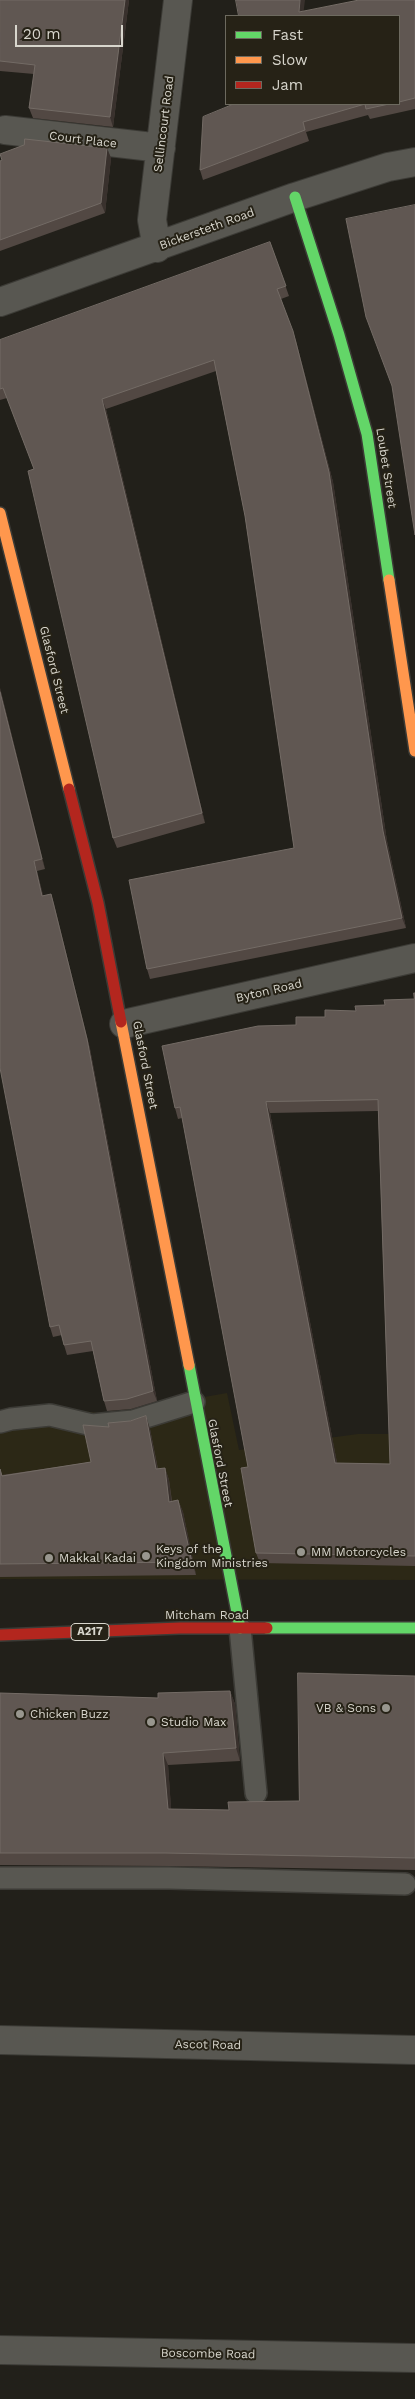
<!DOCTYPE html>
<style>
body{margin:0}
#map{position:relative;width:415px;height:2399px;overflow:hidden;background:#22201a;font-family:"Work Sans",sans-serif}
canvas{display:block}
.legend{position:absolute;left:225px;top:15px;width:175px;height:90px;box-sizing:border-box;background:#262216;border:1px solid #6d6a5f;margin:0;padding:6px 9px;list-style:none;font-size:15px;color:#d8d6cd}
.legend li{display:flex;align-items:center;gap:10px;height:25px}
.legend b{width:25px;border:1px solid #6d6a5f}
.scale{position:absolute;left:15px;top:25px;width:108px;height:22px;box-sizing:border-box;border:2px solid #d8d6cd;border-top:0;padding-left:6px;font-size:15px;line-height:18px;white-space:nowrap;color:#d8d6cd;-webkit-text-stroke:4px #262216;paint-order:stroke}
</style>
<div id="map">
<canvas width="415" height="2399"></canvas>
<ul class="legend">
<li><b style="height:6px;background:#63d668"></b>Fast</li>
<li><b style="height:6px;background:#ff974d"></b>Slow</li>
<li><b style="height:6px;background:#b3261e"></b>Jam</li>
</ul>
<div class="scale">20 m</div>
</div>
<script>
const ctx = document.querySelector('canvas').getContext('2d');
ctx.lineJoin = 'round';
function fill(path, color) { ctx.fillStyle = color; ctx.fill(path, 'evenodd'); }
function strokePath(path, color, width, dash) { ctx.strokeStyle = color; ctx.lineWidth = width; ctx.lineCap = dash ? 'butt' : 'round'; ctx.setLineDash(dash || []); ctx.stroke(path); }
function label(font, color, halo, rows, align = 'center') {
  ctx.font = font + ' "Work Sans",sans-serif'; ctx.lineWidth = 4; ctx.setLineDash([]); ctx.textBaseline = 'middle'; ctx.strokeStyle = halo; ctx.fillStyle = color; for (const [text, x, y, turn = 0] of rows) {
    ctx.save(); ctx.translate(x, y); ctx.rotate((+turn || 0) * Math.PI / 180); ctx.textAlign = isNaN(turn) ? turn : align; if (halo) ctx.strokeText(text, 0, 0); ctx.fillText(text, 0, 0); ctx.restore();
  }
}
fill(new Path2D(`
 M227,1393L239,1450L358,1434H415V1580L0,1579V1415L31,1405L108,1414Z`), '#2c2816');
const lane = new Path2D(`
 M0,1422L11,1419L50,1415L92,1425L133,1421L194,1402
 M240,1628L256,1793
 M0,1878H169L405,1884`);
const street = new Path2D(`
 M5,130L161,148
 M157,248L152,220L178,0
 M0,302L295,197L388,167L415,162
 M124,1024L415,958
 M0,2040L415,2050
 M0,2350L415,2358`);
const fast = new Path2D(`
 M295,197L339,335L367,434L389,580
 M189,1365L240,1628
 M267,1628H415`);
const slow = new Path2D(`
 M0,513L69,789
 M389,580L415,751
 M121,1022L189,1365`);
const jam = new Path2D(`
 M69,789L98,903L121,1022
 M0,1635L180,1628H267`);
strokePath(lane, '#3c3b36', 24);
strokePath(street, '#3c3b36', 30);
strokePath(fast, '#3c3b36', 14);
strokePath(slow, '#3c3b36', 14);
strokePath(jam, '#3c3b36', 14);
strokePath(lane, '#585751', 21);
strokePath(street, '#585751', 28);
strokePath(fast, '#63d668', 11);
strokePath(slow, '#ff974d', 11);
strokePath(jam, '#b3261e', 11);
fill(new Path2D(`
 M0,0H129L113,127L33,118L29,108L34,74L0,71Z
 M415,0V109L370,119L368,115L306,132L309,141L203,180L200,170L234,104H399V16L304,11Z
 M107,148L111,158L105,213L0,251V161Z
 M270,242L289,296L281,299L296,341L333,482L387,841L406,928L150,979L147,969L294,848L245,516L216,371L106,409L205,823L117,848L113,838L34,469L7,398L0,400V340Z
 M0,688L45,869L37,871L43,896L51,894L54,904L90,1049L157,1401L131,1409L107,1411L104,1401L93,1351L67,1355L64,1345L62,1335L53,1337L50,1327Z
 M415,993V1566L260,1563L256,1553L248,1467L182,1118L178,1119L175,1108L296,1025L325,1017L414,999ZM378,1111L390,1464L337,1463L270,1113Z
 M146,1416L150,1429L158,1469L165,1468L169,1480L172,1501L178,1500L183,1512L196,1575L0,1577V1469L2,1475L91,1462L109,1427Z
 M415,1676V1870L169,1866L0,1865V1693L158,1698L230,1691L235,1704L240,1761L168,1765L171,1809L229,1810L299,1801Z`), '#524843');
fill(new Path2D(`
 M125,0H129L113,127L110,117Z
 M300,0H305L303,16L299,12Z
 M107,148L111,158L105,213L101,203Z
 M293,331L296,341L333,482L387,841L406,928L402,918L383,831Z
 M102,399L106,409L205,823L202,813Z
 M0,688L45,869L42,859L0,692Z
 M34,861L37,871L46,906L42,896Z
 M51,894L54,904L90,1049L157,1401L153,1391Z
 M266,1102L270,1113L339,1473L335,1463Z
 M146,1416L150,1429L160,1481L156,1469Z
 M165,1468L169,1480L173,1514L169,1502Z
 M178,1500L183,1512L196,1575L192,1562Z
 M230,1691L235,1704L240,1761L236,1748Z
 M163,1753L168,1765L172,1821L168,1809Z`), '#39312d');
const building = new Path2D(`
 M0,0H125L110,117L29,108L35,65L0,61Z
 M236,0H300L299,12L359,0H415V98L399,102V16H239Z
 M234,104H389L366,109L365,104L303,122L305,130L200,170L203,117Z
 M25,139L107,148L101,203L0,240V161L2,160L0,154L24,145Z
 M415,205V535L392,386L366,317L346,219Z
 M270,242L286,286L277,289L293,331L329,472L383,831L402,918L147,969L129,880L294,848L245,516L214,360L102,399L202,813L113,838L28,471L34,469L3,388L0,389V340Z
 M0,692L42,859L34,861L42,896L51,894L87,1039L153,1391L127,1399L104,1401L91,1341L64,1345L59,1325L50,1327L0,1068Z
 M414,993H415V1556L256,1553L241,1468L248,1467L180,1107L175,1108L162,1046L258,1026L296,1025V1017H325V1010L356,1011L355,1006L385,1005L384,1000L414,999ZM378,1100L390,1464L335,1463L266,1102Z
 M146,1416L156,1469L165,1468L169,1502L178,1500L192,1562L0,1564V1469L2,1476L91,1462L83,1425L109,1427L108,1423L130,1421Z
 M298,1673L415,1676V1858L165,1853H0V1693L158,1698V1693L230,1691L236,1748L163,1753L168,1809L229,1810L228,1802L299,1801Z`);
fill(building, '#605752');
strokePath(building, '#736b65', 1);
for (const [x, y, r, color] of [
 [301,1552,5,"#98968e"],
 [146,1556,5,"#98968e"],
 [49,1558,5,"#98968e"],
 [386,1708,5,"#98968e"],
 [20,1714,5,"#98968e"],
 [151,1722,5,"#98968e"]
]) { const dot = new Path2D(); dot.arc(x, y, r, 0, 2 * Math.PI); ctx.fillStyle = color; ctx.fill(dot); strokePath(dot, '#262216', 2); }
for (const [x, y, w] of [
 [90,1632,38]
]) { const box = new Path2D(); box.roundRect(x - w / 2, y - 8.5, w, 17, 4); ctx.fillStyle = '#262216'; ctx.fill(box); strokePath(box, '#d8d6cd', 1); }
label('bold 11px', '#d8d6cd', null, [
 ["A217",90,1632]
]);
label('12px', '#d8d6cd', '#262216', [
 ["Sellincourt Road",164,124,-83],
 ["Court Place",83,140,7],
 ["Bickersteth Road",207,229,-20],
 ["Loubet Street",386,468,81],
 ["Glasford Street",54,670,76],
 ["Byton Road",269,991,-13],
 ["Glasford Street",145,1065,79],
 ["Glasford Street",220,1463,79],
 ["Mitcham Road",207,1615],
 ["Ascot Road",208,2045,1],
 ["Boscombe Road",208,2354,1]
]);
label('12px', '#d8d6cd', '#262216', [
 ["Keys of the",156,1549],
 ["Kingdom Ministries",156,1563],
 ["MM Motorcycles",311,1552],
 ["Makkal Kadai",59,1558],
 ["VB & Sons",376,1708,"right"],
 ["Chicken Buzz",30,1714],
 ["Studio Max",161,1722]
], 'left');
</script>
